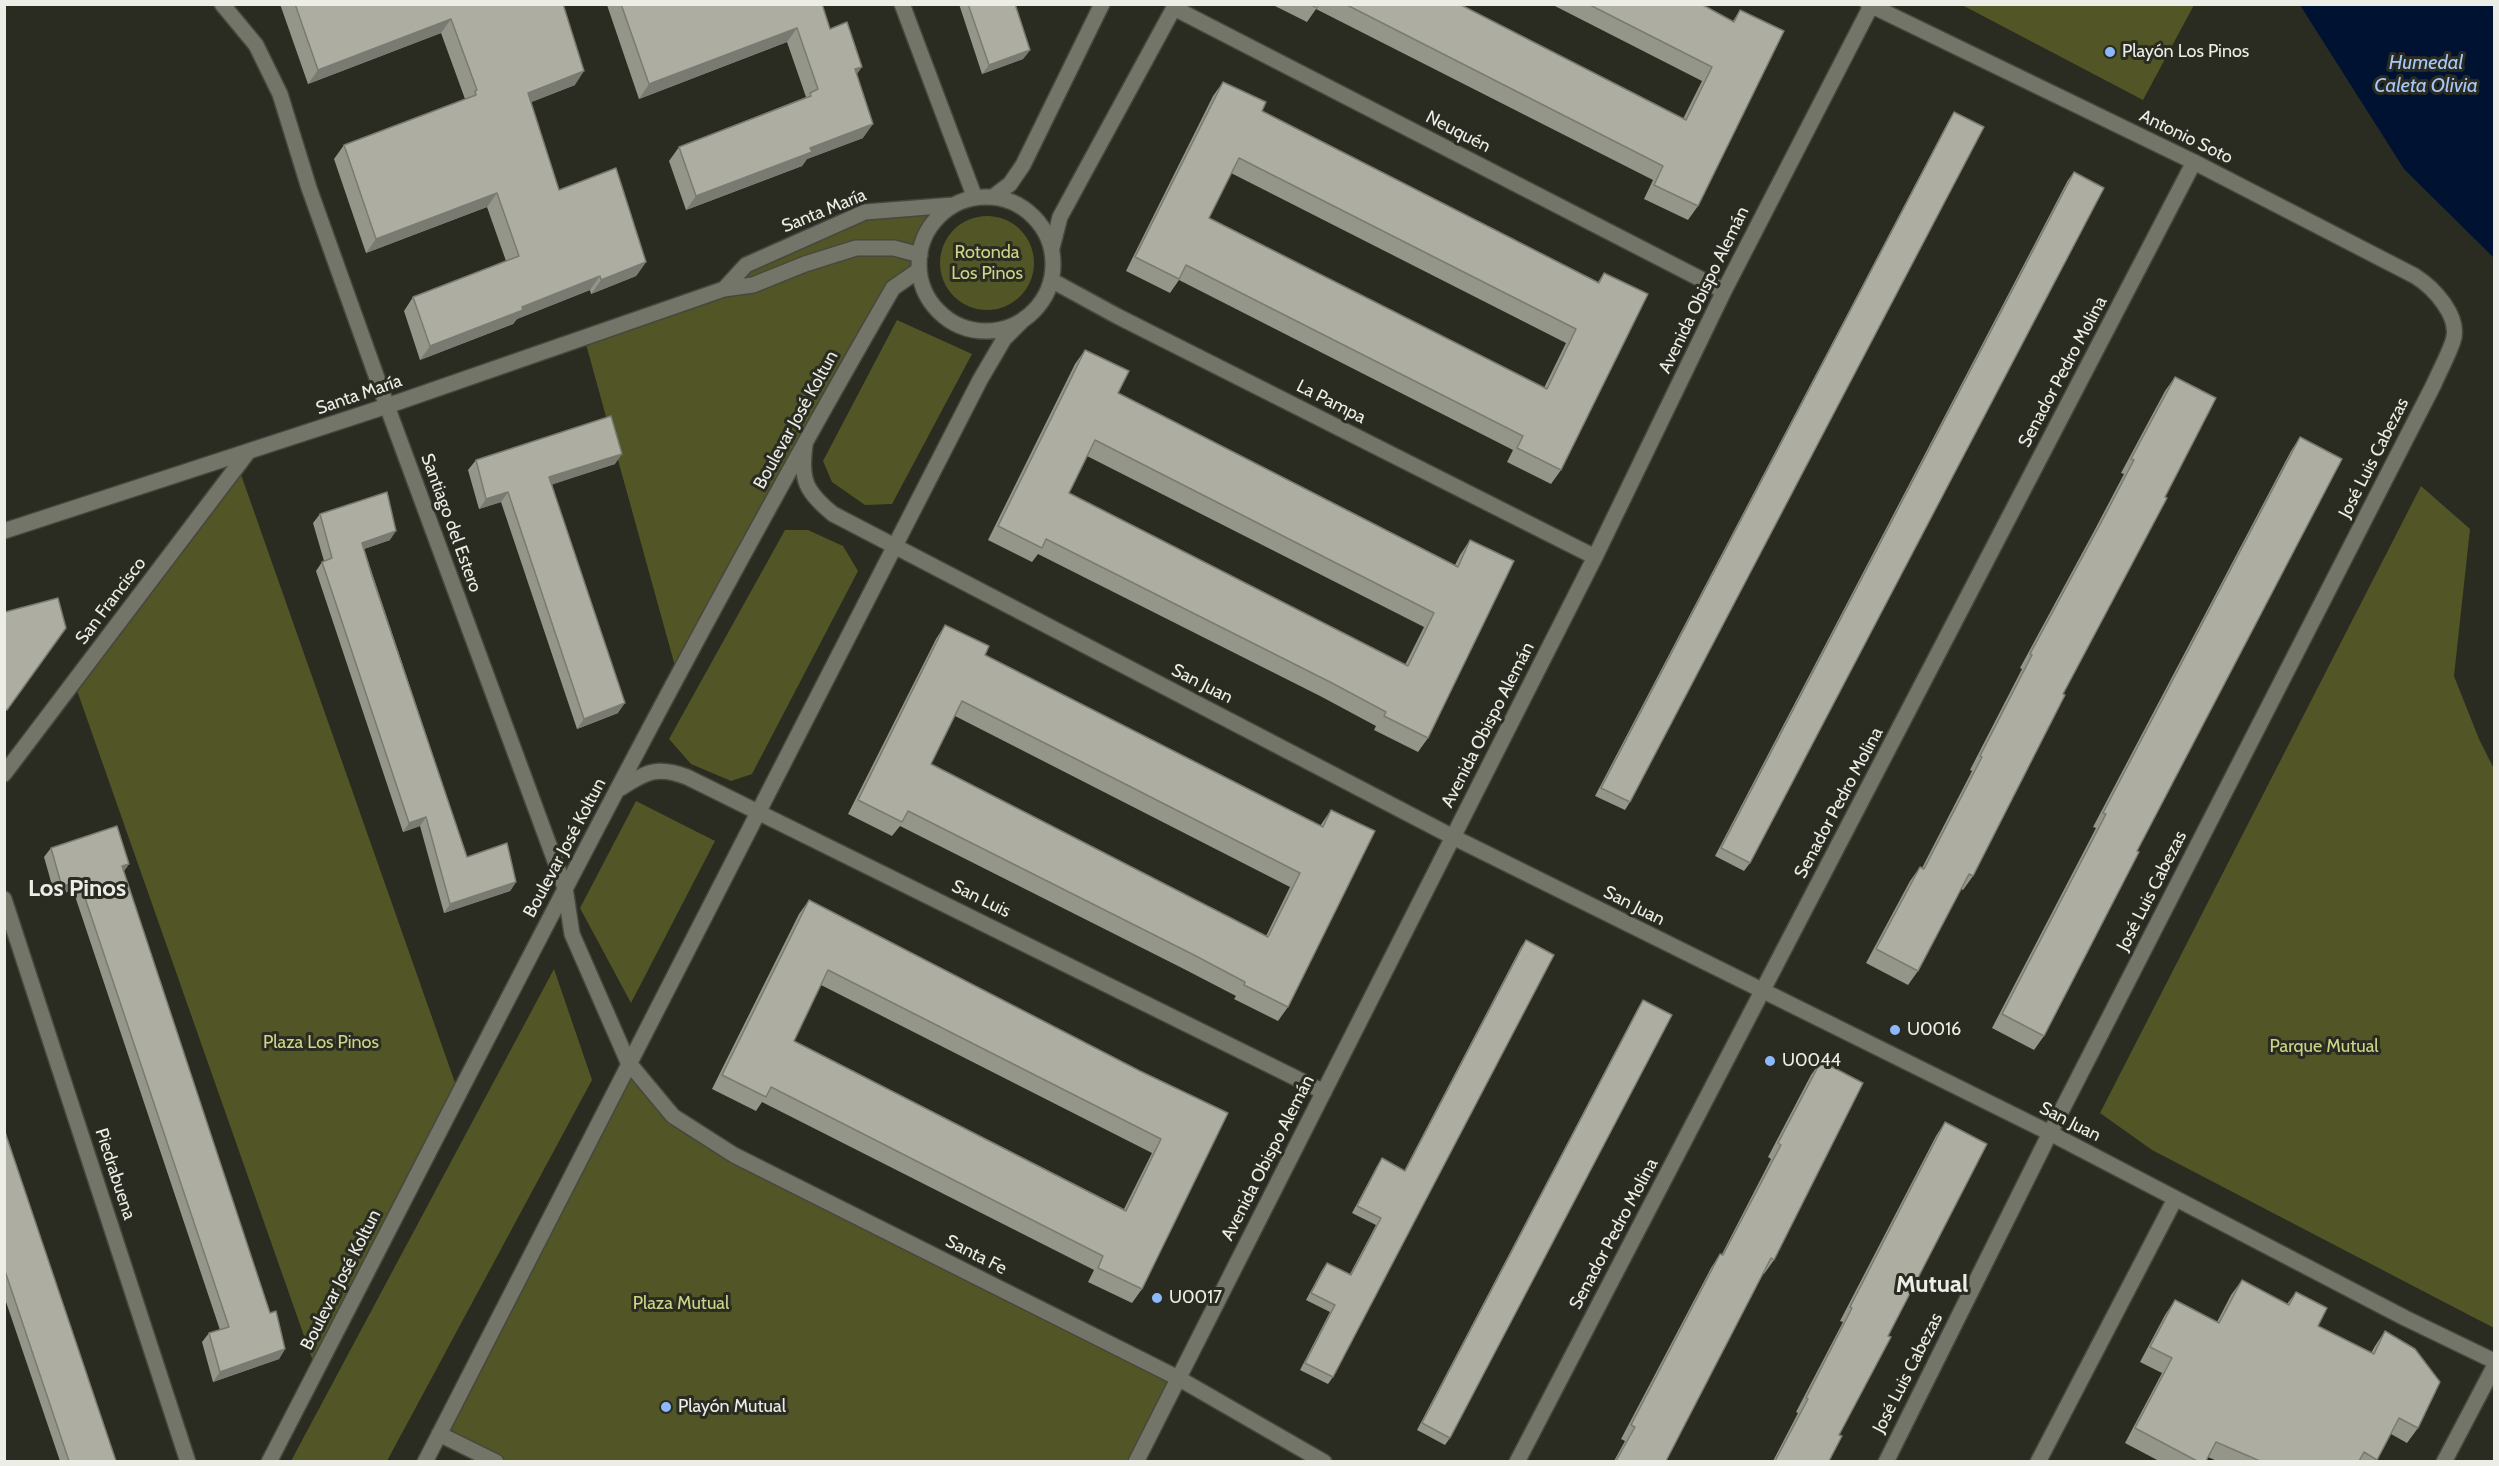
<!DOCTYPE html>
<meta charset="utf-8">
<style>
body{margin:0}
#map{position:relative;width:2499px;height:1466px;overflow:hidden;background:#2a2b21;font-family:Cabin,sans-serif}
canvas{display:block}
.frame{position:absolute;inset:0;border:6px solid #ecede6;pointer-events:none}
</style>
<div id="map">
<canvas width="2499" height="1466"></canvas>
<div class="frame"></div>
</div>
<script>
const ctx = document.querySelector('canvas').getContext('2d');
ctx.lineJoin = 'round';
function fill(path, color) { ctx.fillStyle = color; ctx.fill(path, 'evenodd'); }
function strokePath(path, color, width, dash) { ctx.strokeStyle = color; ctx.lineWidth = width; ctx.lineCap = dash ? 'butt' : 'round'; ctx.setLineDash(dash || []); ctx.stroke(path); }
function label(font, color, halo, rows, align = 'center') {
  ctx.font = font + ' Cabin,sans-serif'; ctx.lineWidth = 6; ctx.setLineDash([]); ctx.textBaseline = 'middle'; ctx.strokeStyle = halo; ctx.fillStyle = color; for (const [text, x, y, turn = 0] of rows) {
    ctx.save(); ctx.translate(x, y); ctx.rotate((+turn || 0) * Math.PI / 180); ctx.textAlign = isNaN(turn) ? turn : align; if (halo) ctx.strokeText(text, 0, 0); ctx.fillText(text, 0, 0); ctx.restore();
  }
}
fill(new Path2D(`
 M1962,5H2194L2143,100Z
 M953,205C931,223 920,241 919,270L893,288L678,677L584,337L724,289L746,265L865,212Z
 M940 263a47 47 0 1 1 94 0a47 47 0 1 1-94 0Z
 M897,320L972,354L892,504L865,505L832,482L823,461Z
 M238,466L459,1094L316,1370L74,682Z
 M2421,486L2470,529L2454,676L2479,739L2494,769V1328L2152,1150L2100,1113Z
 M785,530H808L843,546L858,571L752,774L731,781L691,764L669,739Z
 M636,801L715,841L631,1003L580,908Z
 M554,969L592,1080L387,1461H291Z
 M628,1062L673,1116L1178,1378L1136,1461L496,1462L439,1434Z`), '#525525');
fill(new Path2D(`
 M2300,5H2494V258L2404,169Z`), '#001232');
const minor = new Path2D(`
 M222,4L256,45L280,94L309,188L387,406L565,888L572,934L628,1062L673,1116L734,1155L1178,1378L1324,1462
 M902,4L975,198
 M1868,4L2194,162L2415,276C2434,288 2461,317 2453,341C2448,356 2440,370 2434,384L2050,1133L1886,1462
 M1174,8L1724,291
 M993,197L1010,184L1023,165L1102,4
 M919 264a67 67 0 1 1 134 0a67 67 0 1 1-134 0Z
 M1052,248L1060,217L1176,4
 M1051,280L1117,316L1595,557
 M724,289L746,265L865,212L953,205
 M805,445C800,480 806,492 833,514L1453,837L2050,1133L2405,1318L2494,1361
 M4,531L387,406L724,289L753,285L805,264L856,248H894L920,255
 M4,774L248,452
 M621,788C647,771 658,766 687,777L1324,1092
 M4,899L188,1462
 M439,1434L496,1462
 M269,1462C473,1068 671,672 893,288L919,270
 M425,1462L980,380L1004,339L1025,318
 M1136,1462L1595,557L1724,291L1872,4
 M1517,1462L2194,162
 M2038,1462L2175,1199
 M2444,1462L2494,1367`);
strokePath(minor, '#47473f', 18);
strokePath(minor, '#747569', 15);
fill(new Path2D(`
 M280,4H563L575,85L531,102L559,190L646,262L636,276L591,294L590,290L517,319L513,324L420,360L404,311L413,297L506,261L487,207L366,253L334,159L344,145L465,99L441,33L308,84Z
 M608,4H822L830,29L862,67L856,74L863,138L807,159L802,166L686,210L669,161L679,147L806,97L787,42L639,99L607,5Z
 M959,4H1015L1030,50L1023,59L982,74Z
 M1271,4H1459L1683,119L1702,81L1551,4H1701L1733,21L1740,10L1698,206L1688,220L1644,199L1653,180L1316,9L1307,22Z
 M1223,82L1262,111L1598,282L1604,273L1561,470L1551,484L1507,462L1513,450L1179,280L1170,293L1126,271L1213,96ZM1231,173L1566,343L1544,388L1209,218Z
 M1954,112L1630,802L1625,810L1595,796L1949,120Z
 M2074,172L1750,863L1744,871L1715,856L2068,180Z
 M1085,350L1118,393L1455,565L1460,555L1470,540L1428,738L1418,752L1374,730L1376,726L1322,697L1038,554L1032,562L988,540L1075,364ZM1087,456L1424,627L1405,665L1069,493Z
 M2175,377L2063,694L1973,876L1963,890L1961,889L1918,971L1908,985L1866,963L1910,881L1920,867L1922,868L1972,771L1970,770L2022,669L2020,668L2093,533L2124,474L2121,473L2165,391Z
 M2300,437L2137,851L2044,1036L2034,1050L1992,1028L2096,828L2093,827L2291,451Z
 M476,460L615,464L552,484L618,713L577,729L501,502L479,509L468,470Z
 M320,514L390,540L364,549L467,857L516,882L510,891L444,913L420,826L403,832L316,571L322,562L324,561L313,523Z
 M945,625L985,655L1320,826L1331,810L1288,1007L1278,1021L1234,999L1236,996L1184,969L900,826L892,836L848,814L936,639ZM955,716L1290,887L1266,936L931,764Z
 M51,848L129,864L123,872L270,1313L285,1349L279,1359L213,1382L202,1342L209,1333L220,1330L73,890L55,896L44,857Z
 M809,900L1140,1071L1228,1113L1142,1289L1132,1303L1088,1282L1094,1270L762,1102L756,1111L712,1089L799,914ZM821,985L1152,1153L1124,1209L794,1041Z
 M1526,940L1333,1377L1328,1384L1300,1370L1330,1312L1306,1300L1322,1270L1327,1263L1350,1274L1376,1225L1352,1213L1377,1166L1382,1158L1404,1171L1521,947Z
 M1643,1000L1450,1438L1445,1445L1417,1430L1638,1008Z
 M1821,1061L1774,1260L1764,1274L1763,1273L1666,1461H1614L1625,1441L1621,1439L1711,1268L1720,1254H1722L1771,1159L1768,1157L1811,1075Z
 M1945,1122L1888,1336L1839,1435L1829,1461H1773L1798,1413L1796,1412L1843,1322L1840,1321L1936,1136Z
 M4,1129L116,1461H60L4,1296Z
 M2242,1280L2287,1304L2296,1292L2318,1326L2371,1353L2375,1346L2385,1331L2418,1428L2407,1443L2391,1434L2376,1461H2217L2208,1457L2206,1461H2159L2125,1443L2162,1373L2140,1362L2165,1315L2175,1300L2217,1322L2231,1295Z`), '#95968a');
fill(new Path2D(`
 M451,19L441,33L308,84L318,70Z
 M797,28L787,42L639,99L649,84Z
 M1030,50L1023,59L982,74L989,65Z
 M862,67L852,81L855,69Z
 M584,71L575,85L519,107L528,93Z
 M873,124L863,138L807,159L802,166L686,210L696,196L810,148Z
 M497,193L487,207L366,253L376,239Z
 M646,262L636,276L591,294L601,280Z
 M600,276L590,290L517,319L513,324L420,360L430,346L522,307Z
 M622,454L615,464L542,488L549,477Z
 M508,492L501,502L479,509L486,499Z
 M396,531L390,540L355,552L362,543Z
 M625,703L618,713L577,729L584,719Z
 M426,817L420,826L403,832L409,823Z
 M129,864L122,874V866Z
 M79,880L73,890L55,896L62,887Z
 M516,882L510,891L444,913L450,904Z
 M285,1349L279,1359L213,1382L220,1372Z`), '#797a71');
const building = new Path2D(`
 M295,4H563L584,71L528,93L559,190L616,168L646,262L601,280L600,276L522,307L523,310L430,346L413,297L519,256L497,193L376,239L344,145L476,95L475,91L477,90L451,19L318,70Z
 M621,4H822L830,29L847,22L862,67L855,69L873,124L810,148L812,152L696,196L679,147L811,96L810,93L818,89L797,28L649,84Z
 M968,4H1015L1030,50L989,65Z
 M1309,4H1319L1317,8Z
 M1345,4H1459L1686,120L1712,67L1588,4H1701L1734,22L1740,10L1784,31L1698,206L1654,185L1663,166Z
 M1223,82L1266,102L1262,111L1599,283L1604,273L1648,294L1561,470L1517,448L1523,436L1186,265L1179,279L1135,257ZM1239,158L1576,329L1547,389L1209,218Z
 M1954,112L1984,127L1630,802L1601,788Z
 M2074,172L2104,188L1750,863L1721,848Z
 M1085,350L1129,371L1118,393L1458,567L1470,540L1514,561L1428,738L1384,716L1386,712L1332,683L1046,539L1042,548L998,526ZM1095,440L1434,613L1408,666L1069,493Z
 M2175,377L2216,398L2165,497L2167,498L2063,694L2065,695L1973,876L1969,874L1918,971L1876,949L1920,867L1924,869L1982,757L1980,756L2032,655L2030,654L2103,519L2134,460L2131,459Z
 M611,416L622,454L549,477L625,703L584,719L508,492L486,499L476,460Z
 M2300,437L2342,459L2137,851L2139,852L2044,1036L2002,1014L2106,814L2103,813Z
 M387,492L396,531L362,543L372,576L467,857L507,843L516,882L450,904L426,817L409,823L322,562L332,558L320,514Z
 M58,598L66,628L7,710L4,709V610L5,612Z
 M945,625L989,646L985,655L1323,827L1331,810L1375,831L1288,1007L1244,985L1245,982L1194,955L908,811L902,822L858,800ZM962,701L1300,873L1268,937L931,764Z
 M117,826L129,864L122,866L270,1313L276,1311L285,1349L220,1372L209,1333L229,1327L79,880L62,887L51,848Z
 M809,900L1140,1071L1228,1113L1142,1289L1098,1268L1103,1256L771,1087L766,1097L722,1075ZM828,970L1161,1139L1126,1211L794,1041Z
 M1526,940L1554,955L1333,1377L1305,1363L1335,1305L1311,1293L1327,1263L1351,1275L1381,1218L1357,1206L1382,1158L1405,1171Z
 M1643,1000L1672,1015L1450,1438L1422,1423Z
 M1821,1061L1863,1083L1774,1260L1771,1258L1666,1461H1616L1635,1427L1631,1425L1720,1254L1723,1255L1781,1145L1778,1143Z
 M1945,1122L1987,1144L1888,1336L1891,1337L1839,1435L1842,1436L1829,1461H1775L1808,1399L1806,1398L1852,1308L1850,1307Z
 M4,1129L116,1461H69L4,1268Z
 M2242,1280L2289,1305L2296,1292L2327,1308L2318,1326L2374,1354L2385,1331L2415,1349L2440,1382L2418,1428L2399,1418L2377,1460L2364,1452L2359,1461H2260L2216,1442L2206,1461H2197L2135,1428L2172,1358L2150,1347L2175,1300L2219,1323Z`);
fill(building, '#adaea1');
strokePath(building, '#797a71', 1.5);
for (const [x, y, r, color] of [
 [2110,52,6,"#8cb9fc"],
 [1895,1030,6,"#8cb9fc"],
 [1770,1061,6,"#8cb9fc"],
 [1157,1298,6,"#8cb9fc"],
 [666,1407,6,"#8cb9fc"]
]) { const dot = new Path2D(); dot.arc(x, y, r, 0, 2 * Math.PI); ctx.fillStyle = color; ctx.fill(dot); strokePath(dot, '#2a2b21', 2); }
label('18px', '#ecede6', '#2a2b21', [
 ["Playón Los Pinos",2122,52],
 ["U0016",1907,1030],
 ["U0044",1782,1061],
 ["U0017",1169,1298],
 ["Playón Mutual",678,1407]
], 'left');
label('18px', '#ecede6', '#2a2b21', [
 ["Neuquén",1458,132,27],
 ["Antonio Soto",2186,137,26],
 ["Santa María",824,211,-22],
 ["Avenida Obispo Alemán",1704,290,-64],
 ["Senador Pedro Molina",2063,372,-62],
 ["Santa María",359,395,-19],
 ["La Pampa",1331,402,27],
 ["Boulevar José Koltun",796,420,-61],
 ["José Luis Cabezas",2374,458,-63],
 ["Santiago del Estero",451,523,70],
 ["San Francisco",111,601,-53],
 ["San Juan",1202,684,27],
 ["Avenida Obispo Alemán",1488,725,-63],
 ["Senador Pedro Molina",1839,803,-62],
 ["Boulevar José Koltun",565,848,-62],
 ["José Luis Cabezas",2152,891,-63],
 ["San Luis",981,899,26],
 ["San Juan",1634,906,27],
 ["San Juan",2070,1122,27],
 ["Avenida Obispo Alemán",1268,1158,-63],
 ["Piedrabuena",115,1174,72],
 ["Senador Pedro Molina",1614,1234,-62],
 ["Santa Fe",976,1255,27],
 ["Boulevar José Koltun",341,1280,-63],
 ["José Luis Cabezas",1908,1373,-63]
]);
label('18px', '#cfd588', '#2a2b21', [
 ["Rotonda",987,253],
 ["Los Pinos",987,274],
 ["Plaza Los Pinos",321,1043],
 ["Parque Mutual",2324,1047],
 ["Plaza Mutual",681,1304]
]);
label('italic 20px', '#a6c8f9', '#2a2b21', [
 ["Humedal",2426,63],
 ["Caleta Olivia",2426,86]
]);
label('bold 24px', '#ecede6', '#2a2b21', [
 ["Los Pinos",77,889],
 ["Mutual",1932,1285]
]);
</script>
